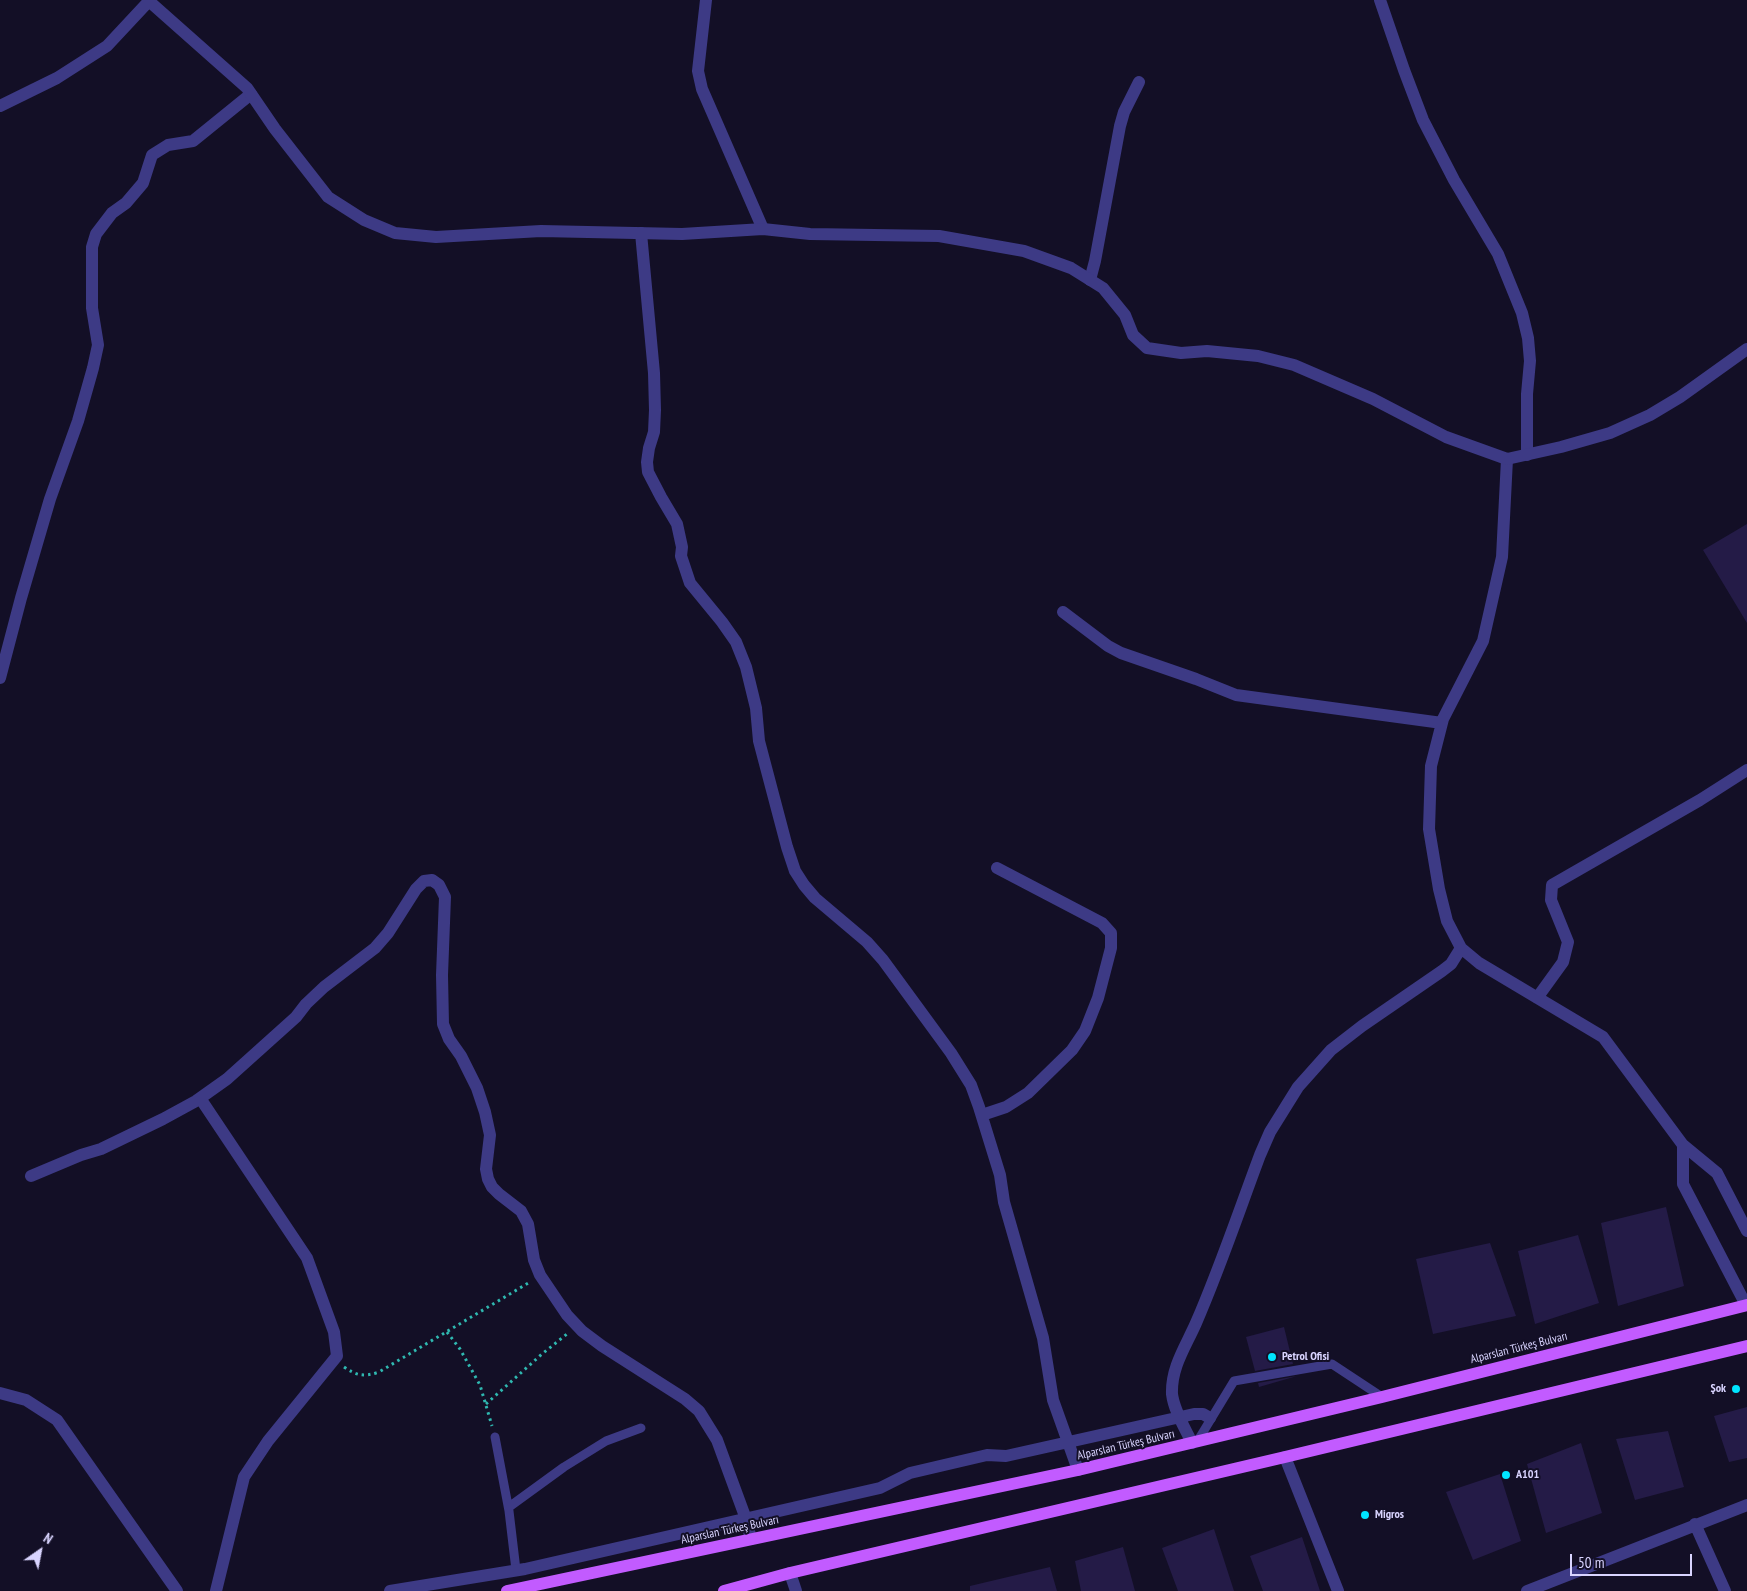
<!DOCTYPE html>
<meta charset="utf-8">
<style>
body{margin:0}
#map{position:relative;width:1747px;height:1591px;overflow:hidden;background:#130f26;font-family:"PT Sans Narrow",sans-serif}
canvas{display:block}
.north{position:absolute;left:15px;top:1526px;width:50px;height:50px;-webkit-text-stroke:4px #130f26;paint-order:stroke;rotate:33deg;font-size:14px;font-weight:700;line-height:20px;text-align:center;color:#d9d4ff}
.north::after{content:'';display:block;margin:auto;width:18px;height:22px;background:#d9d4ff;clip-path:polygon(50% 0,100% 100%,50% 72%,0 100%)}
.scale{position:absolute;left:1570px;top:1554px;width:122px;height:22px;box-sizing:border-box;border:2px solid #d9d4ff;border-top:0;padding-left:6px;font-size:15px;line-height:18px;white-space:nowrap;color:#d9d4ff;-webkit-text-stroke:4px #130f26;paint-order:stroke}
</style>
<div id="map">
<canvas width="1747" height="1591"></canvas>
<div class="north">N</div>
<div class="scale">50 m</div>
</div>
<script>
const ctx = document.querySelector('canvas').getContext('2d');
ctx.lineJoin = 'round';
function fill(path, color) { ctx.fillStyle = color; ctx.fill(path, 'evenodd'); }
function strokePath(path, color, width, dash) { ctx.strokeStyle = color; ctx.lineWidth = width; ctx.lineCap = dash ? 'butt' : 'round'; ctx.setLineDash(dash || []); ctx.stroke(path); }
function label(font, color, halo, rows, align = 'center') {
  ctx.font = font + ' "PT Sans Narrow",sans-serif'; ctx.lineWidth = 4; ctx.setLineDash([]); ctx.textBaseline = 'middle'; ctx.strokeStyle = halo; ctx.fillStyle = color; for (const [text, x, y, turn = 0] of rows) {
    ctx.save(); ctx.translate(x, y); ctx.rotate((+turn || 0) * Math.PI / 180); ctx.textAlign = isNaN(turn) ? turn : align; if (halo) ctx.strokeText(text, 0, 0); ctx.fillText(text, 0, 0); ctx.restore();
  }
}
fill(new Path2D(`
 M1747,524V623L1703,550Z
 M1666,1207L1684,1286L1618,1306L1601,1223Z
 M1578,1235L1599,1303L1535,1324L1518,1251Z
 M1490,1243L1516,1316L1433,1334L1416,1259Z
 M1284,1327L1293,1364L1255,1371L1246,1337Z
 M1297,1376L1259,1387L1258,1383Z
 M1747,1407V1458L1729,1462L1714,1416Z
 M1668,1431L1684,1487L1635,1500L1616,1439Z
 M1581,1443L1602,1513L1546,1533L1527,1464Z
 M1500,1474L1521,1541L1473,1560L1446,1492Z
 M1214,1529L1234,1591H1178L1162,1548Z
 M1302,1537L1320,1591H1263L1250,1556Z
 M1123,1547L1135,1591H1081L1075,1561Z
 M1050,1567L1057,1591H970V1586Z`), '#241b47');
strokePath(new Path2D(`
 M447,1332L460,1349L480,1385L492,1426
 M344,1367C357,1376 364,1377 379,1372L530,1282
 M486,1404L542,1354L567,1334`), '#2fb8b0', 3, [2.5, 4]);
strokePath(new Path2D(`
 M495,1437L509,1511L516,1570
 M1197,1442L1234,1381L1332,1364L1382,1397
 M509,1507L564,1467L606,1441L641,1428`), '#3d3a85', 9);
strokePath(new Path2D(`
 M706,0L698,71L702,89L763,229
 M1380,0L1404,70L1423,120L1454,180L1498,254L1522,313L1528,338L1530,361L1527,394V455
 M641,233L654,373L655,410L654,432L649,448L647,462L648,472L661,497L677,524L682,547L681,556L690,583L722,622L736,642L746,667L756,708L759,741L787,847L795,871L804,885L815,898L867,942L883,960L951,1053L971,1085L979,1107L1000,1175L1004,1202L1043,1338L1053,1400L1078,1470
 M1090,280L1095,261L1120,126L1124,112L1139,82
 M1507,459L1502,557L1483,641L1443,719L1431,766L1429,829L1439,889L1447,921L1461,948L1479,963L1603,1037L1683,1145
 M1063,612L1108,646L1121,653L1196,679L1236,695L1442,723
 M0,678L21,598L50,499L78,421L93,368L98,345L92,308V247L96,234L112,213L126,203L143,183L152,155L168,145L193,141L251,94
 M1537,998L1563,962L1568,942L1551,900L1552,885L1700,800L1747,770
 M200,1098L307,1258L334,1332L337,1356L268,1441L244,1477L216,1591
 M982,1115L1006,1107L1028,1093L1072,1050L1085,1031L1098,998L1111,948V933L1102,923L997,868
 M31,1176L81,1155L101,1149L163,1119L196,1101L227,1079L296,1017L306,1004L324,987L375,948L388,933L416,889L424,881L432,880L439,885L445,897L442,975L443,1024L449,1039L461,1056L477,1088L485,1112L490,1135L486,1169L488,1179L492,1187L499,1194L521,1211L528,1224L534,1260L540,1275L567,1315L582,1331L602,1346L685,1399L699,1411L717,1440L746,1519L751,1539
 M1746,1305L1683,1184V1145L1717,1173L1747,1231
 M0,1393L26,1400L57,1420L177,1591
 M1192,1443C1185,1428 1174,1411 1172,1394C1171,1367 1186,1346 1196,1323C1220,1268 1239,1211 1260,1155L1270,1132L1298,1087L1331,1050L1362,1026L1442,971L1451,964L1461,948
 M1285,1457L1338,1591
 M1695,1524L1725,1591
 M790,1573L796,1591
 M390,1591L525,1569L880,1488L910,1473L987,1455L1006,1456L1194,1414H1203L1210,1418
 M1527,1591L1747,1505`), '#3d3a85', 12);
strokePath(new Path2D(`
 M150,2L247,88L275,129L328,197L364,220L395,233L436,237L541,231L682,234L763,229L810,234L939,236L1024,251L1071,268L1103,288L1125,315L1133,335L1147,348L1181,353L1207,351L1258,356L1294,365L1373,399L1446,437L1507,459L1561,447L1610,433L1650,415L1680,397L1747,349
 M0,106L57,78L107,46L150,0`), '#3d3a85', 12);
strokePath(new Path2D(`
 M507,1591L1078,1470L1382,1397L1747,1305
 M724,1591L790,1573L1285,1457L1747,1346`), '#c25bff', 12);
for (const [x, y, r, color] of [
 [1272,1357,5,"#00e5ff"],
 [1736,1389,5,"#00e5ff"],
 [1506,1475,5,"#00e5ff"],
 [1365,1515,5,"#00e5ff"]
]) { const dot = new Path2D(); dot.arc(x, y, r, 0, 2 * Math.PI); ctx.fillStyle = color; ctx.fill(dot); strokePath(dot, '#130f26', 2); }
label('12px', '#d9d4ff', '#130f26', [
 ["Alparslan Türkeş Bulvarı",1519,1348,-14],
 ["Alparslan Türkeş Bulvarı",1126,1445,-13],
 ["Alparslan Türkeş Bulvarı",730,1530,-12]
]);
label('bold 12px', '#d9d4ff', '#130f26', [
 ["Petrol Ofisi",1282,1357],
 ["Şok",1726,1389,"right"],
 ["A101",1516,1475],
 ["Migros",1375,1515]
], 'left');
</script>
